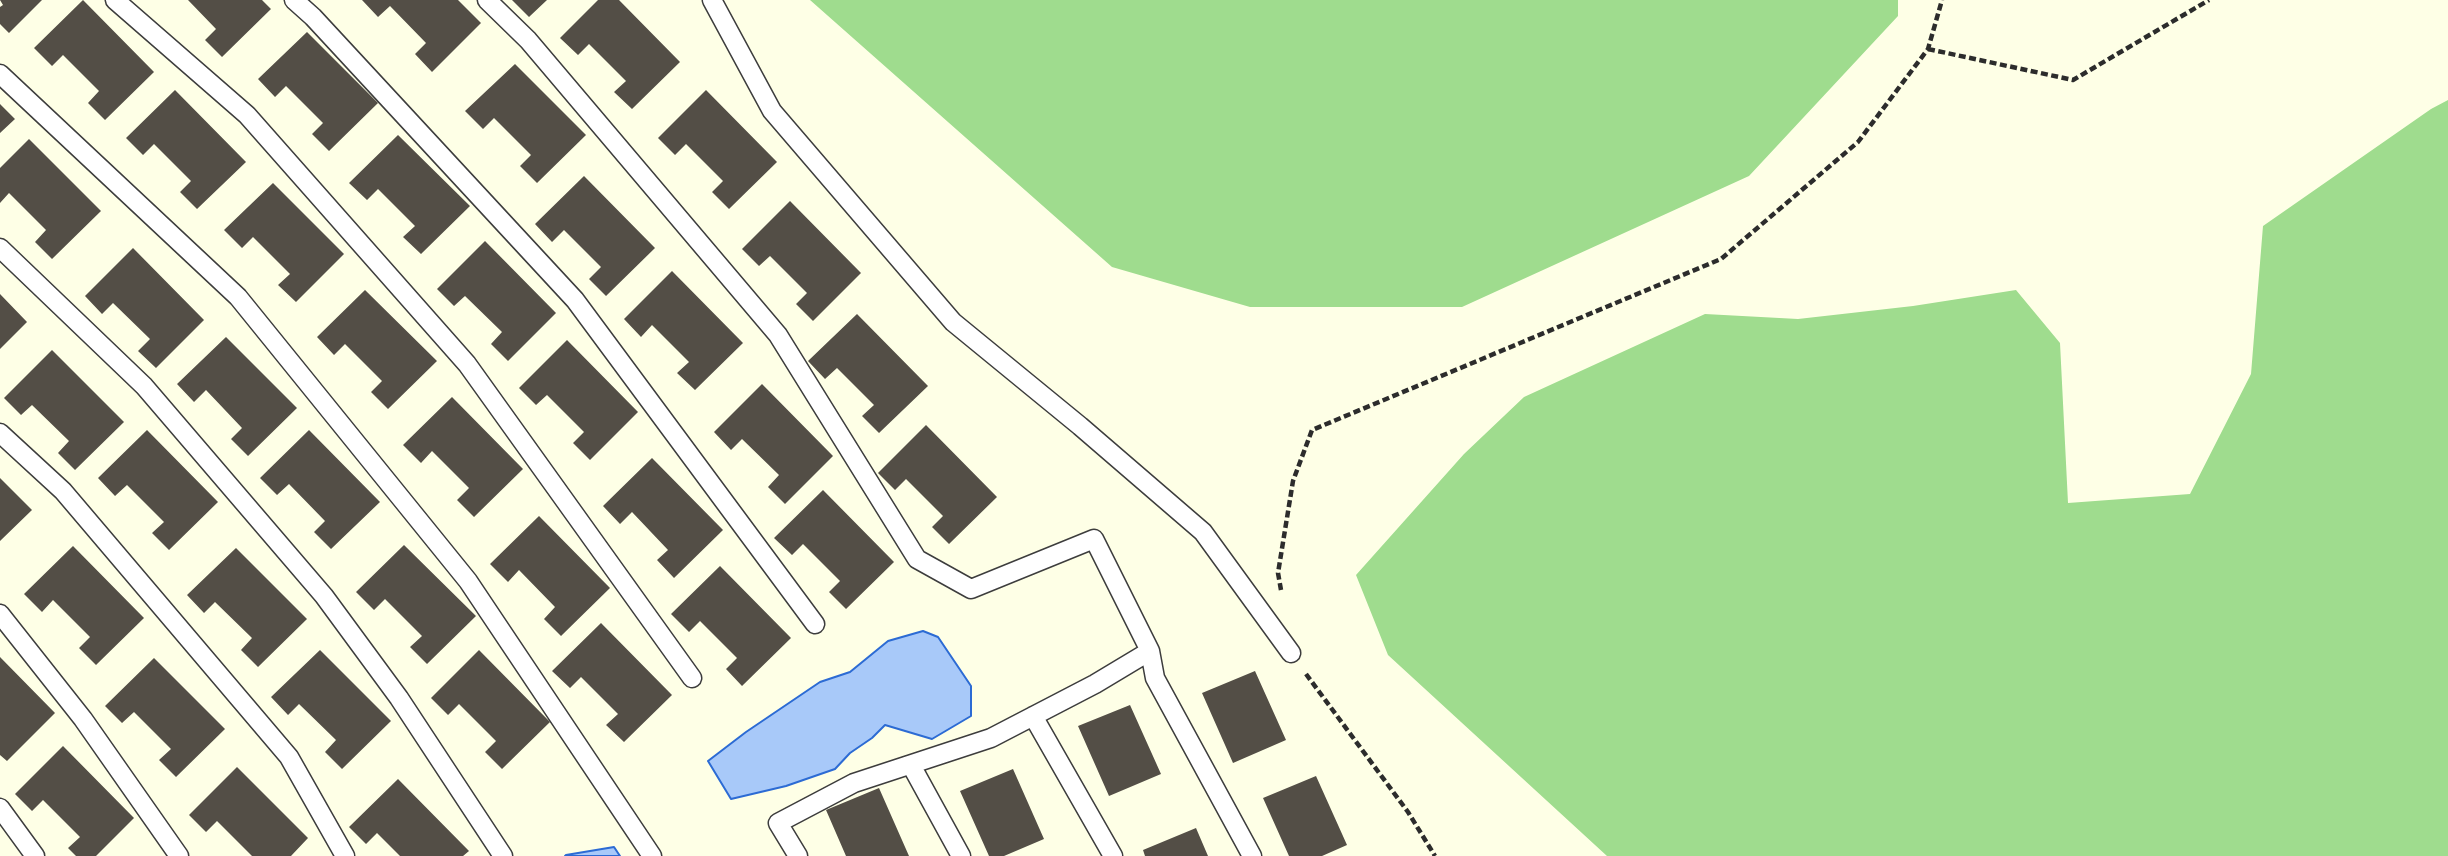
<!DOCTYPE html>
<style>
body{margin:0}
canvas{display:block;background:#feffe6}
</style>
<canvas width="2448" height="856"></canvas>
<script>
const ctx = document.querySelector('canvas').getContext('2d');
ctx.lineJoin = 'round';
function fill(path, color) { ctx.fillStyle = color; ctx.fill(path, 'evenodd'); }
function strokePath(path, color, width, dash) { ctx.strokeStyle = color; ctx.lineWidth = width; ctx.lineCap = dash ? 'butt' : 'round'; ctx.setLineDash(dash || []); ctx.stroke(path); }
fill(new Path2D(`
 M810,0H1898V16L1749,176L1462,307H1250L1112,267Z
 M2448,100V856H1607L1388,655L1356,575L1464,454L1524,397L1705,314L1798,319L1913,306L2016,290L2060,343L2068,503L2190,494L2251,374L2263,226L2431,109Z`), '#9fdc8e');
const water = new Path2D(`
 M923,631L938,637L971,686V716L932,739L885,725L872,738L850,753L835,769L786,786L731,799L708,761L746,732L820,682L850,672L888,641Z
 M614,847L620,856H565L566,855Z`);
fill(water, '#a8c9f9');
strokePath(water, '#2c6bd4', 2);
fill(new Path2D(`
 M0,0H42L9,33L0,24V7L3,5Z
 M83,0L154,72L105,120L88,103L99,91L63,55L52,66L34,48Z
 M188,0H262L271,9L222,57L205,40L216,29Z
 M362,0H458L481,23L432,72L415,54L426,43L390,6L378,17Z
 M512,0H547L529,17Z
 M598,0H619L680,62L632,109L614,92L626,81L589,44L578,55L560,38Z
 M307,32L378,103L329,151L312,134L323,123L286,86L275,97L258,79Z
 M515,64L586,135L537,183L520,166L531,155L494,118L483,129L465,111Z
 M175,90L246,162L197,209L180,192L191,181L154,144L143,155L126,138Z
 M706,90L777,162L729,209L712,192L723,181L686,144L675,155L658,138Z
 M0,104L15,119L0,133Z
 M398,135L470,206L421,254L403,237L415,226L378,189L367,200L349,183Z
 M29,139L101,211L52,259L35,242L46,230L9,193L0,203V168Z
 M584,176L655,248L606,296L589,279L601,267L564,230L552,242L535,224Z
 M273,183L344,254L296,302L278,285L290,274L253,237L242,248L224,230Z
 M790,201L861,273L813,321L796,304L807,293L770,256L759,266L742,249Z
 M485,241L556,313L508,361L491,344L502,332L465,296L454,306L437,289Z
 M133,248L204,320L156,368L138,351L150,339L113,303L102,314L85,296Z
 M672,271L743,343L695,390L677,373L689,362L652,325L641,337L624,319Z
 M365,290L437,361L388,409L371,392L382,381L345,344L334,355L317,337Z
 M0,294L27,322L0,349Z
 M857,314L928,386L879,433L862,416L874,405L837,368L825,379L808,361Z
 M226,337L297,408L248,456L231,439L242,428L206,390L194,402L177,384Z
 M567,340L638,412L590,460L573,443L584,432L547,395L536,405L519,388Z
 M52,350L124,422L75,470L58,453L69,441L32,405L21,415L4,398Z
 M762,384L833,456L785,504L768,487L779,475L742,439L731,450L714,432Z
 M452,397L523,469L474,517L457,500L469,488L432,451L421,463L403,445Z
 M926,425L997,497L949,544L932,527L943,516L906,479L895,490L878,473Z
 M147,430L218,502L169,550L152,533L164,522L127,485L115,496L98,478Z
 M309,430L380,502L331,549L314,532L325,521L289,484L277,495L260,478Z
 M652,458L723,530L674,578L657,560L668,550L632,512L620,524L603,506Z
 M0,478L32,510L0,541Z
 M823,490L894,562L846,609L829,592L840,581L803,544L792,555L774,538Z
 M539,516L610,588L561,636L544,619L555,607L519,570L508,582L490,564Z
 M404,545L476,616L427,664L410,647L422,636L385,599L374,610L356,592Z
 M73,546L144,618L96,665L79,648L90,637L53,600L42,612L24,594Z
 M236,548L307,619L258,667L241,650L252,638L215,602L204,613L187,595Z
 M720,566L791,638L742,686L726,669L737,658L700,621L689,632L671,614Z
 M601,623L672,695L624,742L606,725L618,714L581,677L570,688L552,671Z
 M320,650L391,721L342,769L325,752L336,740L299,704L288,715L271,697Z
 M479,650L550,722L502,769L485,752L496,741L459,704L448,715L431,698Z
 M0,657L55,713L7,761L0,755Z
 M154,658L225,729L176,777L159,760L171,749L134,712L122,723L105,706Z
 M1255,671L1286,740L1233,763L1202,693Z
 M1130,705L1161,774L1109,796L1078,726Z
 M63,746L134,818L96,856H76L68,848L80,837L43,800L32,811L15,794Z
 M237,767L308,838L291,856H252L217,821L206,832L189,815Z
 M1013,769L1044,839L1004,856H989L960,791Z
 M1316,776L1347,845L1322,856H1289L1263,798Z
 M398,779L469,851L463,856H400L377,833L366,844L349,827Z
 M879,788L909,856H846L826,810Z
 M1196,828L1208,856H1145L1143,850Z`), '#534e46');
const lane = new Path2D(`
 M115,0L247,115L467,364L692,678
 M294,0L313,17L575,300L815,624
 M487,0L528,40L778,335L917,559L971,589L1094,539L1150,651L1095,684L991,738L854,783L778,823L798,856
 M712,0L772,111L953,322L1080,426L1203,532L1291,653
 M0,74L238,297L468,581L652,856
 M0,248L144,386L324,596L399,698L503,856
 M0,433L63,491L289,757L345,856
 M0,614L83,719L179,856
 M1150,651L1155,678L1252,856
 M1033,716L1113,856
 M911,765L961,856
 M0,808L35,856`);
strokePath(lane, '#3d3d3d', 21);
strokePath(new Path2D(`
 M1928,49L2073,80L2209,0
 M1281,590L1278,573L1293,481L1312,430L1721,259L1858,142L1928,49L1942,0
 M1306,674L1408,812L1435,856`), '#2c2c2c', 4.5, [7, 3.5]);
strokePath(lane, '#fff', 18);
</script>
